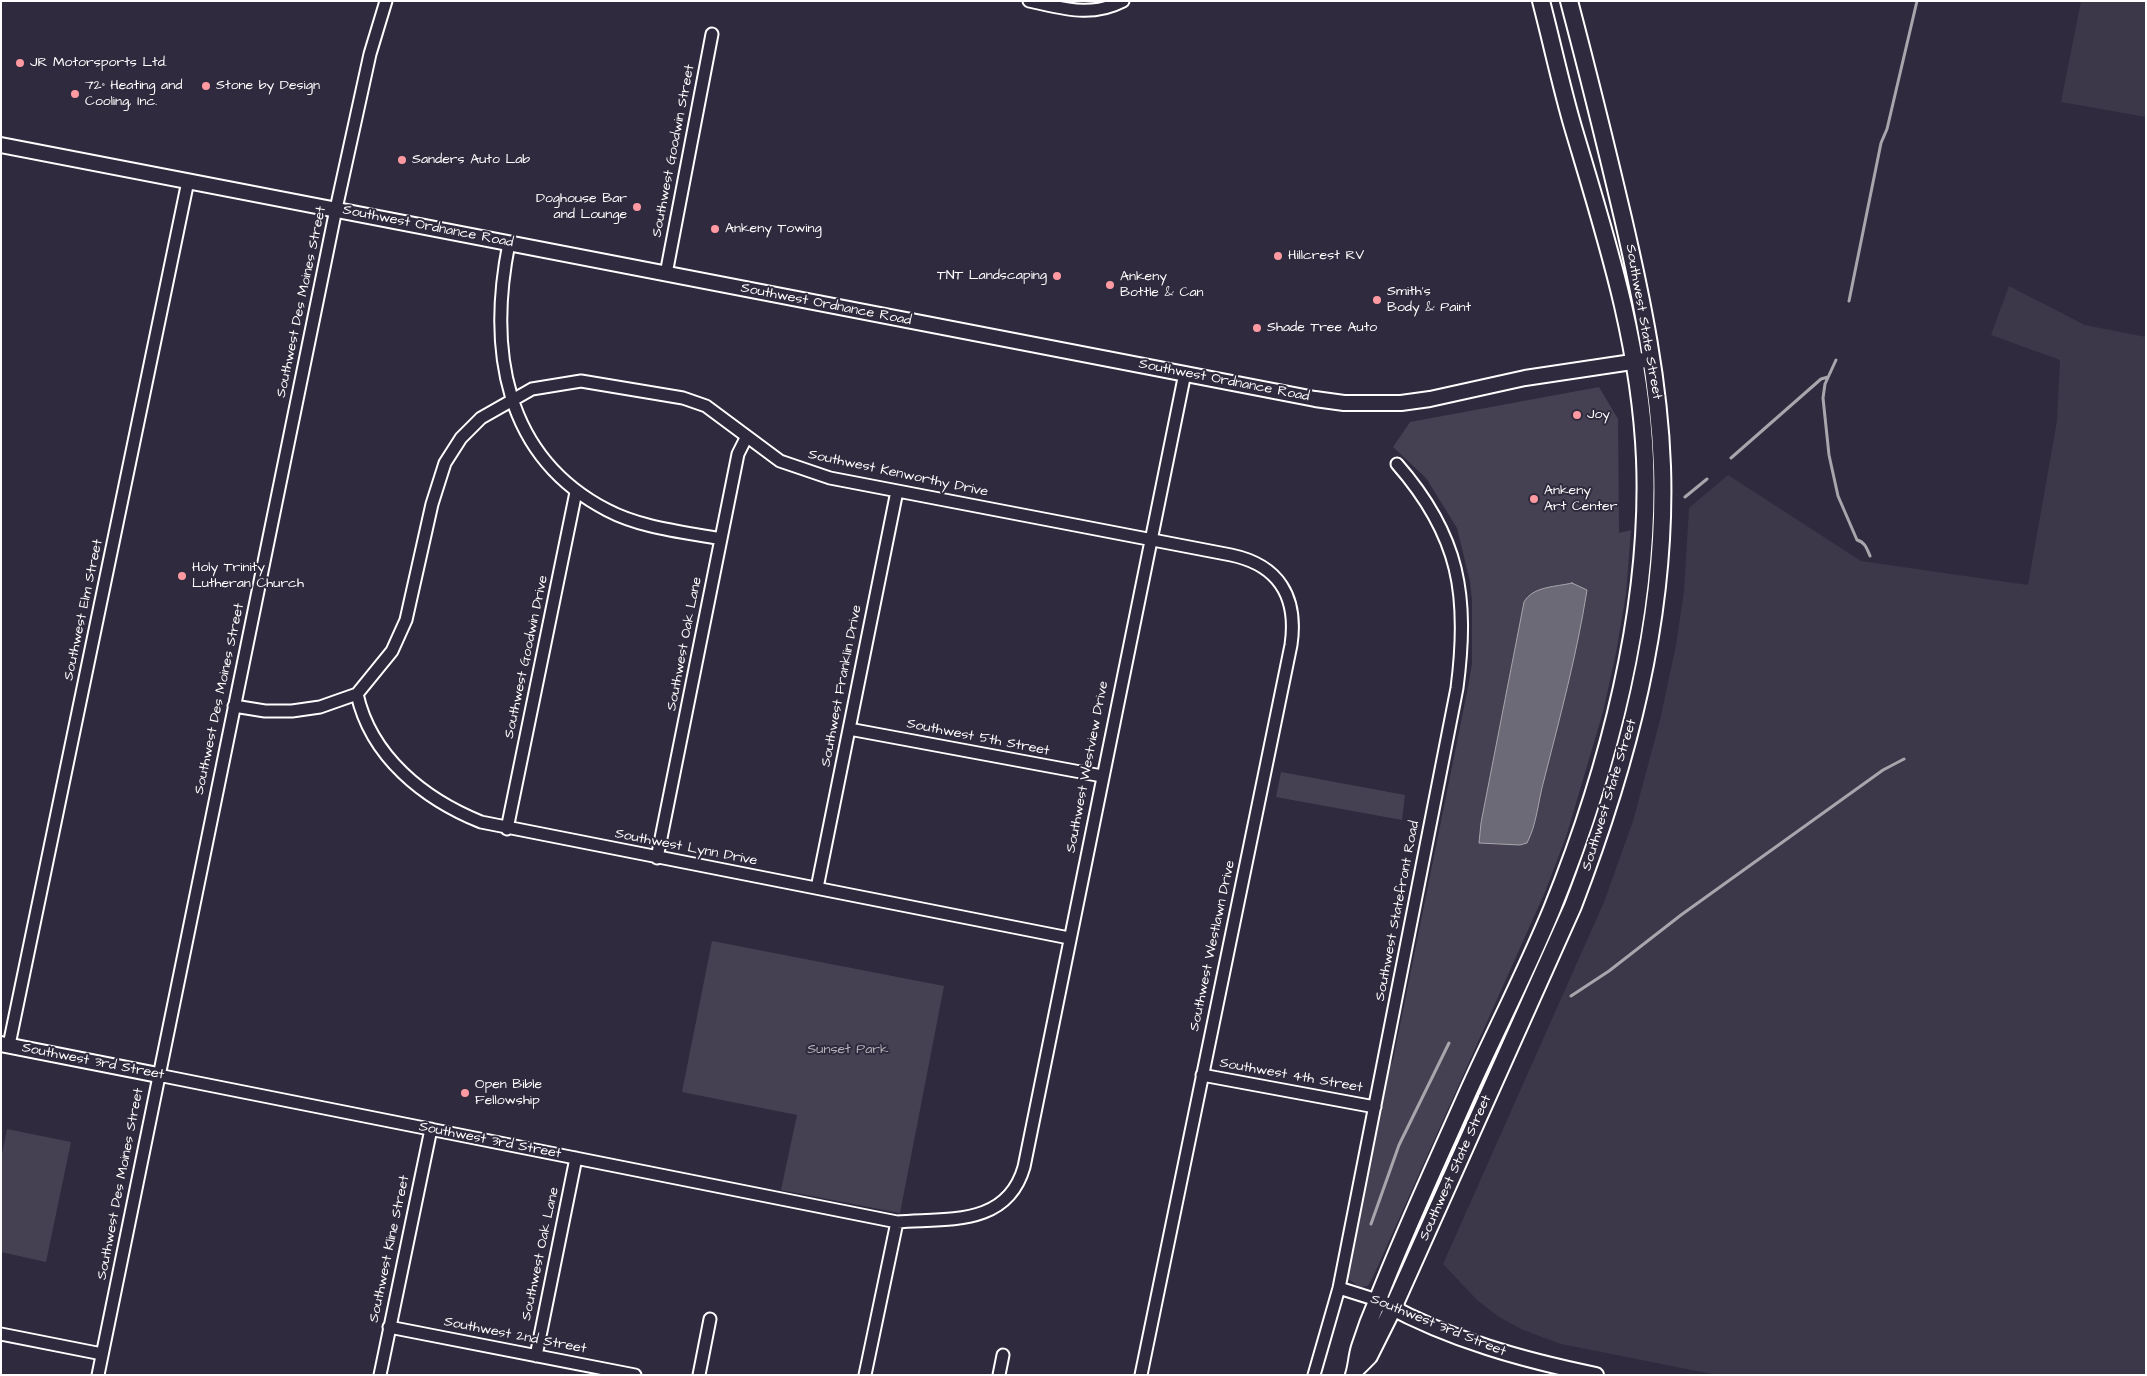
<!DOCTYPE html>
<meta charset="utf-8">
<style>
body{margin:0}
#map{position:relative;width:2147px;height:1376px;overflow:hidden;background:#2f2a3d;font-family:"Architects Daughter",sans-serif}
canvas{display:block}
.frame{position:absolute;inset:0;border:2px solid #fff;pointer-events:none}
</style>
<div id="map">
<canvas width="2147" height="1376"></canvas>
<div class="frame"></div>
</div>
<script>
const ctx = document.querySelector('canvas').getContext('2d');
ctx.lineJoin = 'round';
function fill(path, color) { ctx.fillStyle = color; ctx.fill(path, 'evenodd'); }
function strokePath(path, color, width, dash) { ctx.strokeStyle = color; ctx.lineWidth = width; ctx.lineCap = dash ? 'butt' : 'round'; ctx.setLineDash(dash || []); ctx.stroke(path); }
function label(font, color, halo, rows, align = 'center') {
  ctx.font = font + ' "Architects Daughter",sans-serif'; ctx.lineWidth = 4; ctx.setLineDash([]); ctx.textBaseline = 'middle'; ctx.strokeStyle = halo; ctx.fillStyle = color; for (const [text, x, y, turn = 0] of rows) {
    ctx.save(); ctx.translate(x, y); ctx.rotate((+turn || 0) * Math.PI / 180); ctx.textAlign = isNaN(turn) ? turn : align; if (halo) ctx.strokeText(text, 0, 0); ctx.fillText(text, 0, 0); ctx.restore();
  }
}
fill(new Path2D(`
 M2081,1H2146V117L2061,102Z
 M2009,286L2085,325L2146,337V1375H1717L1561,1344L1523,1330L1499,1317L1477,1300L1443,1264L1604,902L1633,821L1660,720L1676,645L1684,591L1689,508L1728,475L1861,561L2028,585L2057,421L2060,360L1991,335Z`), '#3c3749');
fill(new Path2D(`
 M1599,387L1618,419L1619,533L1631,530L1626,594L1616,653L1603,712L1566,837L1545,892L1373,1277L1368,1286L1360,1287L1348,1279L1350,1261L1387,1073L1393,1060L1467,692L1472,664V601L1470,582L1457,528L1426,478L1393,447L1410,422Z
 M1281,772L1405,795L1402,820L1276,797Z
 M712,941L944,986L900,1213L781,1190L797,1115L682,1092Z
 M7,1129L71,1142L46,1262L1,1252V1159Z`), '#464152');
const water = new Path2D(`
 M1572,583L1587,590C1577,654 1560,717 1544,780C1538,801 1537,824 1527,843L1520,845L1479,843L1481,823L1524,602C1533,586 1556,587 1572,583Z`);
fill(water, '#6d6a77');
strokePath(water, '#a7a6ad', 1);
strokePath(new Path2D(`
 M1849,301L1881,143L1887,129L1917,1
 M1836,360L1825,384L1823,398L1829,455L1838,496L1857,540C1865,542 1867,549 1870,556
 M1731,458L1821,379L1828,377
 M1685,497L1707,479
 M1571,996L1609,971L1681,915L1883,770L1904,759
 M1371,1224L1399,1145L1449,1043`), '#a7a6ad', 3);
const minor = new Path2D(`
 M1029,1C1063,8 1090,18 1123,1
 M509,243C488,348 503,456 607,510C641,528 684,532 721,539
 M666,274L712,34
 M357,694C371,757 424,799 481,822L1069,938
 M234,706L265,711H292L320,707L357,694L392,651L406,620L432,504L445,463L461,438L481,418L532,389L581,381L683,398L706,406L780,461L830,478L1231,555C1279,565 1298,597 1291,645L1141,1375
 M849,729L1102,776
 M507,829L576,492
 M657,858L738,454L746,438
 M817,888L897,491
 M9,1045L188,181
 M158,1075L897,1222C947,1218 1007,1227 1024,1167L1185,373
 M1202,1075L1375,1107
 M1339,1288L1377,1300
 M389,1327L635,1375
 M1,1334L102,1354
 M536,1356L576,1158
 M98,1375L336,209L370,54L386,1
 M380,1375L431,1129
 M699,1375L710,1319
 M865,1375L897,1222
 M999,1375L1003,1355
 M1314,1375L1339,1288L1457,688C1469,596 1460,536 1397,464`);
const tertiary = new Path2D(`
 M1,145L1315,399L1344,403H1401L1430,399L1525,378L1652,359
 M1,1044L158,1075
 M1385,1304C1451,1340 1523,1360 1596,1375`);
const secondary = new Path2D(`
 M1356,1369L1369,1356L1393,1308L1573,906C1627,765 1667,618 1662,466C1659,382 1642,300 1623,218C1606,146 1588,73 1569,1
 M1354,1375C1357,1366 1357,1356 1360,1347C1365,1331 1371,1315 1378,1299C1405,1230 1437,1162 1467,1094C1495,1032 1526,972 1552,909C1608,771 1651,609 1645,459C1640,342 1606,238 1573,127C1561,86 1552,43 1541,1`);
strokePath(minor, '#fff', 15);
strokePath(tertiary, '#fff', 18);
strokePath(secondary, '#fff', 20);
strokePath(minor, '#2f2a3d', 11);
strokePath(tertiary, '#2f2a3d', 14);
strokePath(secondary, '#2f2a3d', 16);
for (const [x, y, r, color] of [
 [20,63,5,"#ff9aa2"],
 [206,86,5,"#ff9aa2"],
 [75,94,5,"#ff9aa2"],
 [402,160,5,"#ff9aa2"],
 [637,207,5,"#ff9aa2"],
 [715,229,5,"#ff9aa2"],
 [1278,256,5,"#ff9aa2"],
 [1057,276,5,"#ff9aa2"],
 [1110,285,5,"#ff9aa2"],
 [1377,300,5,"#ff9aa2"],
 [1257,328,5,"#ff9aa2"],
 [1577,415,5,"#ff9aa2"],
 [1534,499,5,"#ff9aa2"],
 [182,576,5,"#ff9aa2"],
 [465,1093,5,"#ff9aa2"]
]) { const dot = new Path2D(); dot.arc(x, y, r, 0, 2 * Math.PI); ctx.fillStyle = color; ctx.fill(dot); strokePath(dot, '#2f2a3d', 2); }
label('14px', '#fff', '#2f2a3d', [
 ["JR Motorsports Ltd.",30,63],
 ["72° Heating and",85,86],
 ["Cooling, Inc.",85,102],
 ["Stone by Design",216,86],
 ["Sanders Auto Lab",412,160],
 ["Doghouse Bar",627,199,"right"],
 ["and Lounge",627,215,"right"],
 ["Ankeny Towing",725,229],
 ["Hillcrest RV",1288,256],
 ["TNT Landscaping",1047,276,"right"],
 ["Ankeny",1120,277],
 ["Bottle & Can",1120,293],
 ["Smith's",1387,292],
 ["Body & Paint",1387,308],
 ["Shade Tree Auto",1267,328],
 ["Joy",1587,415],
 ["Ankeny",1544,491],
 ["Art Center",1544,507],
 ["Holy Trinity",192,568],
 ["Lutheran Church",192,584],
 ["Open Bible",475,1085],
 ["Fellowship",475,1101]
], 'left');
label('14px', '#fff', '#2f2a3d', [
 ["Southwest Goodwin Street",674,151,-79],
 ["Southwest Ordnance Road",428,227,11],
 ["Southwest Des Moines Street",302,302,-78],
 ["Southwest Ordnance Road",826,305,11],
 ["Southwest State Street",1643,322,80],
 ["Southwest Ordnance Road",1224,381,11],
 ["Southwest Kenworthy Drive",898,474,12],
 ["Southwest Elm Street",84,610,-78],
 ["Southwest Oak Lane",685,644,-79],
 ["Southwest Goodwin Drive",527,657,-78],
 ["Southwest Franklin Drive",842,686,-79],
 ["Southwest Des Moines Street",220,699,-78],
 ["Southwest 5th Street",978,738,11],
 ["Southwest Westview Drive",1088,767,-79],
 ["Southwest State Street",1610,795,-73],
 ["Southwest Lynn Drive",686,848,11],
 ["Southwest Statefront Road",1398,911,-79],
 ["Southwest Westlawn Drive",1213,946,-78],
 ["Southwest 3rd Street",93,1062,11],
 ["Southwest 4th Street",1291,1076,10],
 ["Southwest 3rd Street",490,1141,11],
 ["Southwest State Street",1456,1168,-66],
 ["Southwest Des Moines Street",121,1184,-79],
 ["Southwest Kline Street",390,1249,-78],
 ["Southwest Oak Lane",541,1254,-78],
 ["Southwest 3rd Street",1438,1326,22],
 ["Southwest 2nd Street",515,1336,11]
]);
label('14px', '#b5b3ba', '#2f2a3d', [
 ["Sunset Park",848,1050]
]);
</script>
